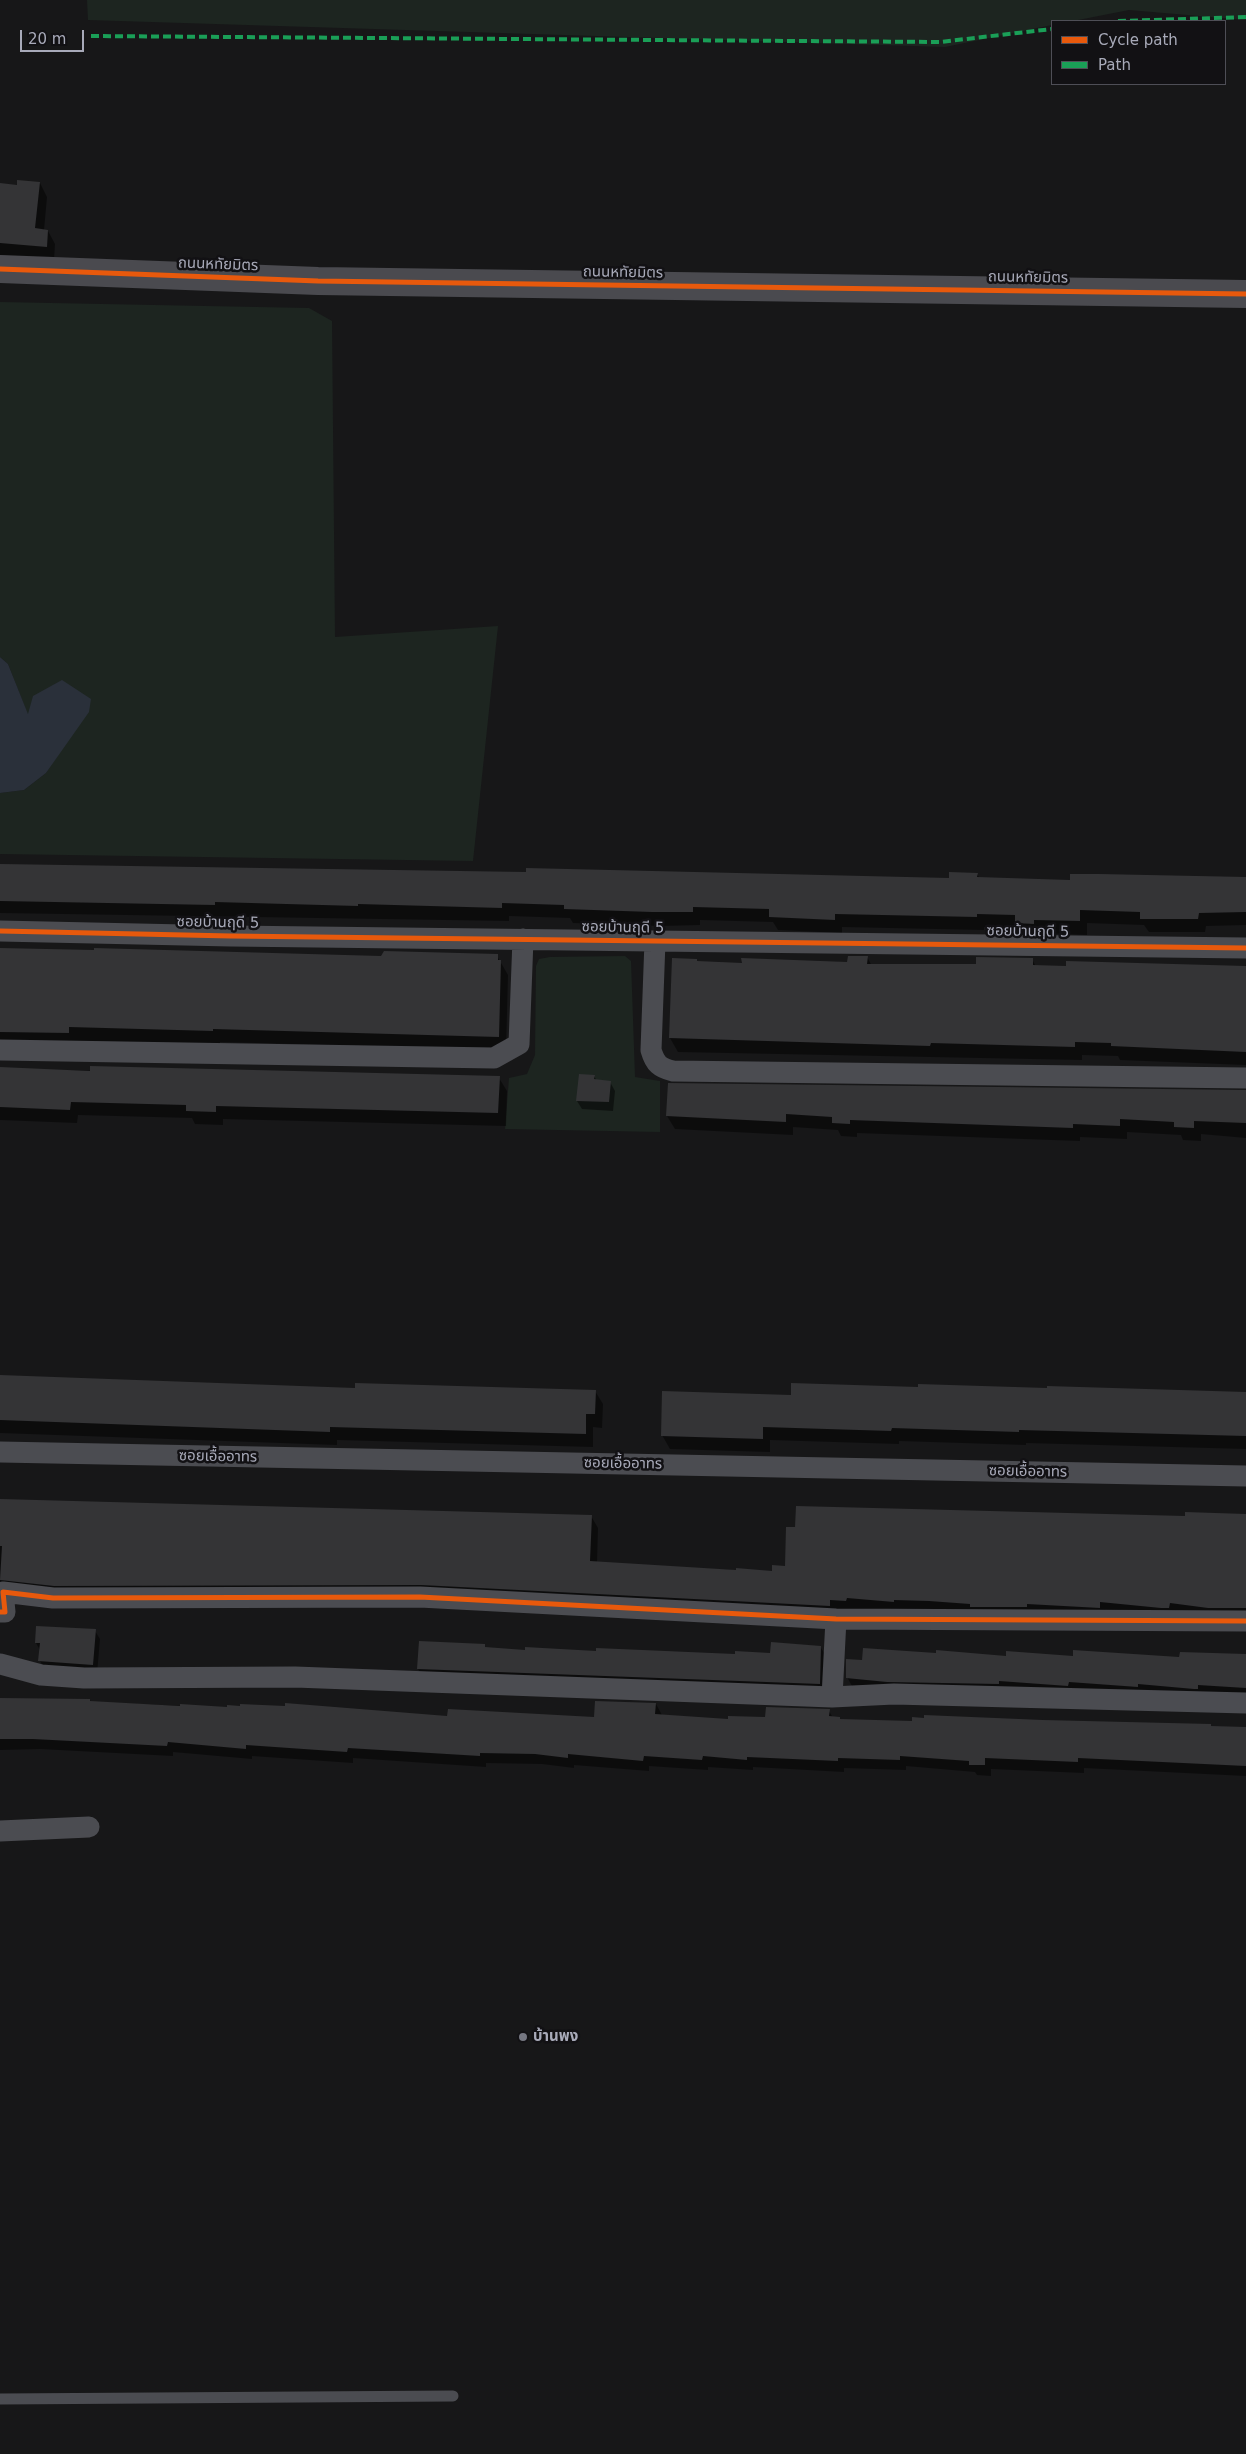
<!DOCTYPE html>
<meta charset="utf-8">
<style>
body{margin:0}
#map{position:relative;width:1246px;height:2454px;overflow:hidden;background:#171718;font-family:"DejaVu Sans",sans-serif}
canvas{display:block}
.legend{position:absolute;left:1051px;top:20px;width:175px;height:65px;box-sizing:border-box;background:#121114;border:1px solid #4e4e56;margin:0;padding:6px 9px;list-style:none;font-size:15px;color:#a8aab9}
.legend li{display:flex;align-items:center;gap:10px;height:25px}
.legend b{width:25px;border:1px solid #4e4e56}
.scale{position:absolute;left:20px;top:30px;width:64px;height:22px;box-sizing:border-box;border:2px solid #a8aab9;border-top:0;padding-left:6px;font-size:15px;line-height:18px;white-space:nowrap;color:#a8aab9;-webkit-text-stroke:4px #121114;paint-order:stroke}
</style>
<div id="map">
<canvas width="1246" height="2454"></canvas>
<ul class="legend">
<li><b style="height:6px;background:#e8590c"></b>Cycle path</li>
<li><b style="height:6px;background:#1a9f57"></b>Path</li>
</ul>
<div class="scale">20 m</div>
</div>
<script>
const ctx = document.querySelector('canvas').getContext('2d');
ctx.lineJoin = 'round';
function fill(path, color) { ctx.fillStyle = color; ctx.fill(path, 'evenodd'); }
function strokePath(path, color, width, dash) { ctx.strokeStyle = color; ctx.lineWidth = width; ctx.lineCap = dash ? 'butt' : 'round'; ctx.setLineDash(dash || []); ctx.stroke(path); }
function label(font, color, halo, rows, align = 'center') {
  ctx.font = font + ' "DejaVu Sans","Noto Sans Thai",sans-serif'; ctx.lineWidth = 5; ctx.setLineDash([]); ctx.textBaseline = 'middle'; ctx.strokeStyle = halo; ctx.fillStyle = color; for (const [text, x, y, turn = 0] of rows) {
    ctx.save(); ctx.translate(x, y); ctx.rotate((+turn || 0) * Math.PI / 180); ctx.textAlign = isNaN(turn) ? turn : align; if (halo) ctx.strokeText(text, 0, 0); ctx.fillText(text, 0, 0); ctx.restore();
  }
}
fill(new Path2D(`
 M87,0H1246V20L1129,10L1073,21H1052V25L945,47L88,20Z
 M0,302L309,308L332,321L335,637L498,626L473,861L0,854V793L24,790L46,773L65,744L28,715L8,664L0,657Z
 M625,956L631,961L635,1077L660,1081V1132L505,1129L509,1078L527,1074L535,1055L536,966L539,959L550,957Z`), '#1d2520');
fill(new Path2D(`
 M0,657L8,664L28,714L33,696L62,680L91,699L89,712L46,773L24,790L0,793Z`), '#2a303a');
fill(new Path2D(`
 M40,183L47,197L44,230L48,231L55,244L54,260L0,255V185L18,186Z
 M0,865L950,880L977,874L980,879L1072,881L1246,877V925L1206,926L1205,932H1149L1144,925L1087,923V935L1041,933V937H1024L1019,928L984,927V930L842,927V933L778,930L773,922L700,920V925L660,926L573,923L570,918L509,916V921L0,913Z
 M0,949L381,958L497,956L508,975L506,1050L220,1042V1044L76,1041V1046L0,1044Z
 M867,957L872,966L977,965L1032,959L1036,967H1245L1246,965V1065L1120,1060L1118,1056L1082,1055V1060L678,1052L670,1038L673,959L698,963L849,964Z
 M0,1069L499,1078L507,1091L506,1126L223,1119V1125L195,1124L192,1118L78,1115L77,1123L0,1120Z
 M594,1076L597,1081L610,1082L615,1091L613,1111L582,1109L577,1101Z
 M1246,1092V1138L1201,1134V1141L1183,1140L1181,1135L1127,1132V1139L1080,1137V1141L857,1133V1137L841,1136L838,1130L793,1127V1135L675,1129L667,1116Z
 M0,1376L356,1389L595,1391L603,1404L602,1428L593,1427V1447L337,1440V1445L0,1433Z
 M919,1389L1246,1393V1449L1026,1443V1445L899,1441V1444L770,1440V1452L670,1449L662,1435L792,1396Z
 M0,1500L591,1516L598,1528L597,1563L773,1572L786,1567L1186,1517L1246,1515V1621L0,1596Z
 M95,1631L100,1639L97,1674L45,1670L40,1661V1650L36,1643Z
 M484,1645L486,1648L526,1651L736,1655H771L821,1648L826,1656L825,1692L423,1678L418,1669Z
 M1246,1656V1697L852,1686L847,1677L1007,1658H1180Z
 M0,1700H90L91,1702L448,1717L596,1719L656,1704L662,1715L729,1720L766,1718L829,1711L833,1718L840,1720L1246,1728V1776L1084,1768V1773L991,1769V1776L977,1775L975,1772L906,1766V1770L844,1768V1772L753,1767V1770L708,1767V1770L649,1766V1771L574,1765V1768L542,1764L486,1763V1767L353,1758V1763L252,1756V1759L173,1752V1756L40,1749L0,1750Z`), '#0007');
fill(new Path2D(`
 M17,180L40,182L35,228L48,230L47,247L0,243V183L17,185Z
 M0,864L526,872V868L949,878V872L978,873L977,877L1070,880V874H1099L1246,877V912L1199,913L1198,919H1140V912L1080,910V921L1034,920V924L1015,923V915L977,914V917L835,914V920L769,917V909L693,907V912H652L564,909V905L502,903V908L358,904V906L215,902V905L0,901Z
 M0,948L94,950V948L381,956L384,951L498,954V960H501L499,1037L213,1029V1031L69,1027V1033L0,1032Z
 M848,956H868L867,964H976V957L1033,958V965L1066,966V961L1246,966V1052L1111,1046V1043L1075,1042V1047L931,1043L930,1046L669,1038L672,958L697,959V961L742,963L741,958L847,962Z
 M90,1066L500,1076L498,1113L216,1106V1112L186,1111V1105L71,1102L70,1110L0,1107V1067L90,1071Z
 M579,1074L595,1075L594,1079L611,1081L609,1102L576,1101Z
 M668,1083L1246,1090V1123L1194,1121V1128L1174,1127V1122L1120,1119V1126L1073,1124V1128L850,1120V1124L832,1123V1117L786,1114V1122L666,1116Z
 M0,1375L355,1388V1383L596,1390L595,1414H586V1434L330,1427V1432L0,1420Z
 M791,1383L918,1387V1384L1047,1388V1386L1246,1392V1436L1019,1430V1432L892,1428L891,1431L763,1427V1439L661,1436L662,1391L791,1395Z
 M0,1499L592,1515L590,1561L736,1570V1568L772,1571V1565L785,1566L786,1527H795L796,1506L1185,1516V1512L1246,1514V1608H1208L1170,1603L1169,1608H1161L1100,1602V1608L1027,1604V1607H970V1604L929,1601L894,1600V1602L847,1598L846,1601L830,1600V1606L421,1585L54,1586L0,1580L2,1546H0Z
 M36,1626L96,1629L93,1665L38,1661L40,1643H35Z
 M419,1641L485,1644V1647L525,1650V1647L596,1651V1648L735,1654V1651L770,1653L771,1642L821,1646L820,1684L417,1669Z
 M863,1648L936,1653V1650L1006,1656V1651L1073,1656V1650L1179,1657L1180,1652L1246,1654V1688L1198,1685V1689H1194L1138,1684V1687L1069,1682L1068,1686L999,1681V1684L887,1682L846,1678V1659L862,1660Z
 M0,1698L90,1699V1701L180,1706V1704L227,1707V1705L240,1706V1704L285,1706V1703L447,1716L448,1709L594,1717L595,1701L656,1703L655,1714L728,1719V1716L765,1717L766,1707L830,1709L829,1716L840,1717V1719L912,1721V1717L924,1718V1715L1043,1720L1211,1724V1726L1246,1727V1766L1078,1758V1762L985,1758V1765H969V1761L900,1756V1760L838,1758V1761L747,1757V1760L703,1756L702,1760L644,1756L643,1761L568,1754V1758L535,1754L480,1753V1756L348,1748L347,1752L246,1745V1749L168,1742L167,1746L33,1739H0Z`), '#343436');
strokePath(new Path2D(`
 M0,2399L453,2396`), '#4b4c51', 11);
strokePath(new Path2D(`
 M0,931L231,936L1246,948
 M655,941L651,1050C655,1064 660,1068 673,1071L1246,1078
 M0,1050L494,1058L519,1044L523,939
 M0,1452L1246,1476
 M0,1612H5L3,1592L53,1598L420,1597L836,1619L1246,1621
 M0,1664L41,1675L84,1678L295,1677L832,1697L894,1694L1246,1703
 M832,1697L836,1619
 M0,1831L89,1827`), '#4b4c51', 21);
strokePath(new Path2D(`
 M0,269L318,281L1246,294`), '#4a4a4f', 28);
strokePath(new Path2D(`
 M1118,21L1246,17
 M91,36L940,42L1052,29`), '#1a9f57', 4, [8, 4]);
strokePath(new Path2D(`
 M0,269L318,281L1246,294
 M0,931L231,936L1246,948
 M0,1612H5L3,1592L53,1598L420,1597L836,1619L1246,1621`), '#e8590c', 5);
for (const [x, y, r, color] of [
 [523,2037,5,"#757781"]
]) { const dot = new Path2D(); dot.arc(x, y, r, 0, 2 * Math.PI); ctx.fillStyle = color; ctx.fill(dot); strokePath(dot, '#121114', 2); }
label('15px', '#a8aab9', '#121114', [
 ["ถนนหทัยมิตร",218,265,2],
 ["ถนนหทัยมิตร",623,273,1],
 ["ถนนหทัยมิตร",1028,278,1],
 ["ซอยบ้านฤดี 5",218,923,1],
 ["ซอยบ้านฤดี 5",623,928,1],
 ["ซอยบ้านฤดี 5",1028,932,1],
 ["ซอยเอื้ออาทร",218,1457,1],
 ["ซอยเอื้ออาทร",623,1464,1],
 ["ซอยเอื้ออาทร",1028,1472,1]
]);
label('bold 15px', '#a8aab9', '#121114', [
 ["บ้านพง",533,2037]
], 'left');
</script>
